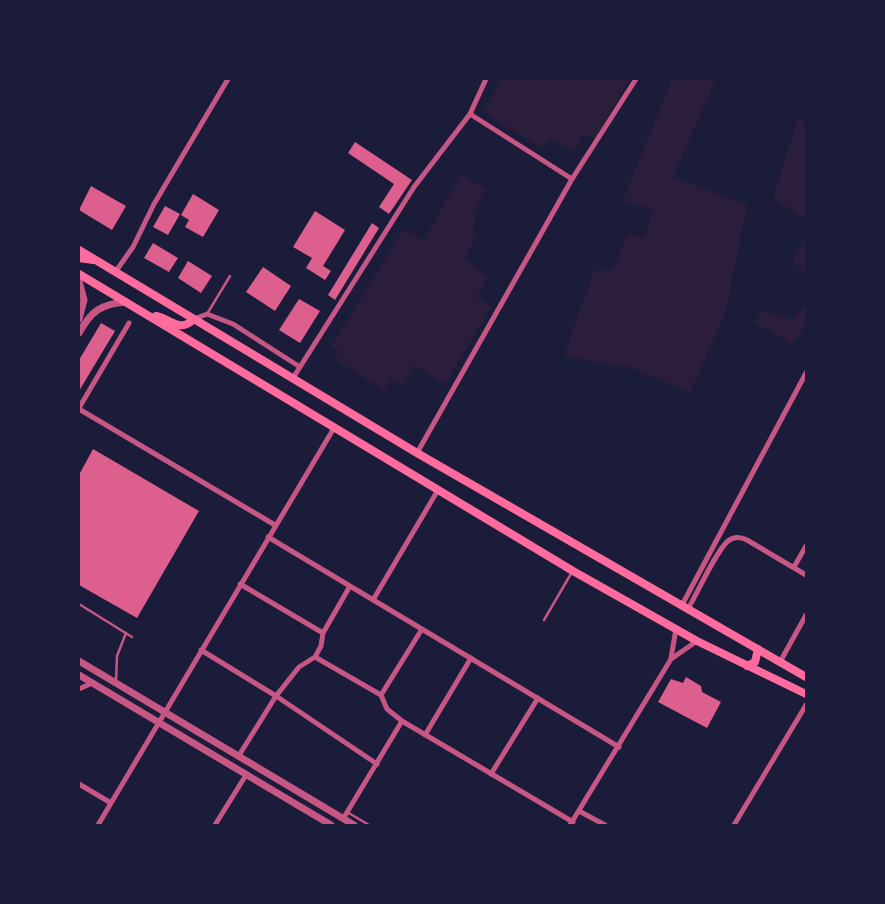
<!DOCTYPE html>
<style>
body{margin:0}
#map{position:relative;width:885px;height:904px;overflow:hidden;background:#1b1b3a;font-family:"Sofia Sans Condensed",sans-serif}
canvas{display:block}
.frame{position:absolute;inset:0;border:80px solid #1b1b3a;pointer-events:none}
</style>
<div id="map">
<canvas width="885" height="904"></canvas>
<div class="frame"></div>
</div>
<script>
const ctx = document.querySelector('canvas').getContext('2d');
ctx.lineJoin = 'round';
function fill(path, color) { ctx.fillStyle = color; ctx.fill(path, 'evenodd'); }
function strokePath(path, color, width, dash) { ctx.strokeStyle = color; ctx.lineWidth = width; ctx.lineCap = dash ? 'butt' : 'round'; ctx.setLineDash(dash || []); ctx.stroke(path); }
fill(new Path2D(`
 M501,79H630L594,140L584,134L574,152L549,139L541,148L483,112Z
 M672,79H716L673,177L747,205L725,314L690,393L625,365H606L564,355L594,271L613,270L628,234L645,237L653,209L622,202Z
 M798,119L806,122V220L773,198Z
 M461,175L486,189L477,205L472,245L464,259L489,277L477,297L491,307L445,385L414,365L404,385L391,380L384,391L335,359L339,351L331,347L403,230L424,240Z
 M806,236V274L792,261Z
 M806,303V325L792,344L755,323L762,310L792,320Z`), '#2a1e3b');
fill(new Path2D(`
 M355,142L412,180L389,214L379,207L394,184L348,153Z
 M91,186L126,206L112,230L79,210Z
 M193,194L219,210L203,237L185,227L189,220L181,215Z
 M165,206L180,214L168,235L153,227Z
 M315,211L345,230L323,266L331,271L325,280L306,268L312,258L293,247Z
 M372,223L379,228L335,300L328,295Z
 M153,243L178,258L169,272L144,258Z
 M188,261L212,276L201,293L178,278Z
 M263,267L291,286L275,311L246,292Z
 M299,299L320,311L300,343L279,330Z
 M101,323L115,331L79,391V360Z
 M93,449L199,511L137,618L79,585V475Z
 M686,677L701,686L702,692L721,702L707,728L658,702L671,679L683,683Z`), '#dd5f8e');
strokePath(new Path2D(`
 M207,314L230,276
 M79,604L132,637
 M544,620L572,572
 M116,682L117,656L126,633
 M347,812L369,825`), '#c65784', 2.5);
strokePath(new Path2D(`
 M470,114L572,179
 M116,271L133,247L154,204L228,79
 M194,319L207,314L233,324L300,367
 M293,378L414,187L470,114L486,79
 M79,408L129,323
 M79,409L275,525
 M417,453L572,179L636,79
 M268,537L619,747
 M794,567L806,546
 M240,584L323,633
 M373,600L438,490
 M682,605L806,373
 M688,609C697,594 716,551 728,541C734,536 741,537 747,540L806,575
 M422,629L381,695L387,709L402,721L573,822
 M201,650L276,696L377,764
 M315,657L381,695
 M671,658L676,629
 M780,662L806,615
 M79,689L92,683
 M425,735L471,658
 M238,757L276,696L299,667L315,657L321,646L323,633L350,586
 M491,774L538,698
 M79,784L111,803
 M579,811L605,825
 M343,819L402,721
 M98,825L334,428
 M215,825L246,775
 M570,825L671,659L697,641
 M734,825L806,705`), '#c65784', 5);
strokePath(new Path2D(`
 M79,281L84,300L79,319
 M79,333C91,311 101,304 126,302
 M79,661L354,825
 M79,675L331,825`), '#c65784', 7);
strokePath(new Path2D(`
 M79,250L417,453L806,677
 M79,258L93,260
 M79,274L573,571L697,641L806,694
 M156,316C173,320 180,333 194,319
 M747,666L755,662L758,649`), '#ff6b9d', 8);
</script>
